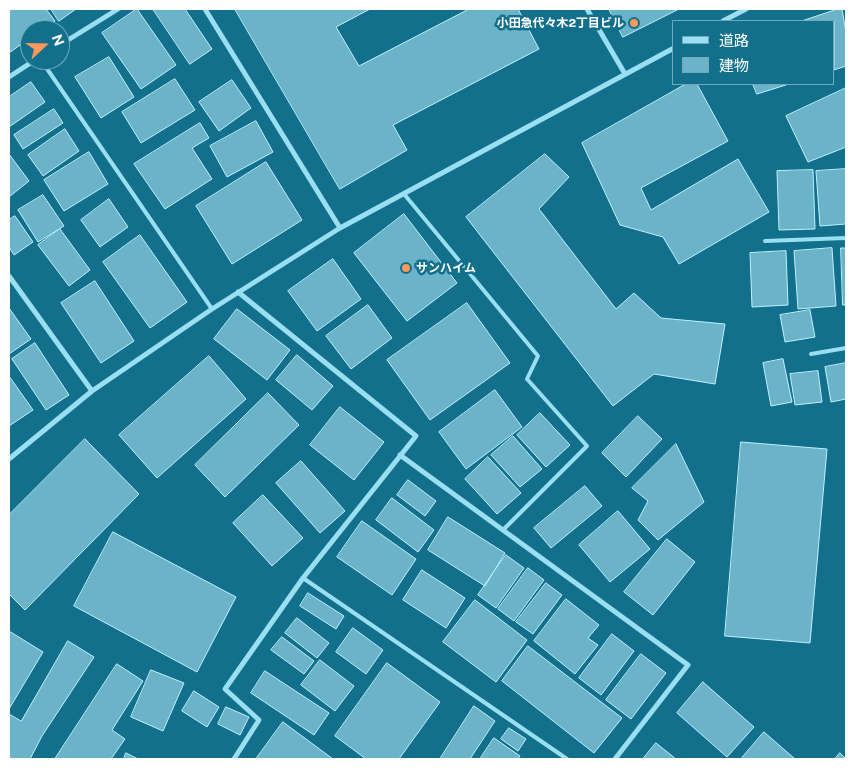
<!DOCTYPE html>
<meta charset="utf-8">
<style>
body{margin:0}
#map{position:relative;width:855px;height:768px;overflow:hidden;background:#12708c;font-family:"Public Sans","Noto Sans JP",sans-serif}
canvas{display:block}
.frame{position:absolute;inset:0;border:10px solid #fff;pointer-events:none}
.legend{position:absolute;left:672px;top:20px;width:162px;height:65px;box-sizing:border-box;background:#12708c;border:1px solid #71a9ba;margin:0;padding:6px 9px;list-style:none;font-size:15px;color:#fff}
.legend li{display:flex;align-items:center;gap:10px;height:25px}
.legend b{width:25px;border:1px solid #71a9ba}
.north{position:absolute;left:20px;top:20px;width:50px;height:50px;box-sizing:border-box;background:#12708c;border:1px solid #71a9ba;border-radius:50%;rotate:69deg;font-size:14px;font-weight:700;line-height:20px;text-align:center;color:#fff}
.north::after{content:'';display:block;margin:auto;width:18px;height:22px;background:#ff985a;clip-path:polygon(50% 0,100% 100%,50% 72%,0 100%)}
</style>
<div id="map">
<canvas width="855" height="768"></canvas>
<div class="frame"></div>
<ul class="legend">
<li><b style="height:6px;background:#99def1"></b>道路</li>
<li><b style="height:14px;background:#6bb3c8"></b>建物</li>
</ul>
<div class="north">N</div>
</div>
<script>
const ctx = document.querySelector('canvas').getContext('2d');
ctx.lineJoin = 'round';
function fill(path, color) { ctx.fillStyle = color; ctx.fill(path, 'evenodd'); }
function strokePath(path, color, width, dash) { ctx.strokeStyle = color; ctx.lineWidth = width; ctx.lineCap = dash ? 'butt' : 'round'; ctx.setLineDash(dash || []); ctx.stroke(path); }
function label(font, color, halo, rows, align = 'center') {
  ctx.font = font + ' "Public Sans","Noto Sans JP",sans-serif'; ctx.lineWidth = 5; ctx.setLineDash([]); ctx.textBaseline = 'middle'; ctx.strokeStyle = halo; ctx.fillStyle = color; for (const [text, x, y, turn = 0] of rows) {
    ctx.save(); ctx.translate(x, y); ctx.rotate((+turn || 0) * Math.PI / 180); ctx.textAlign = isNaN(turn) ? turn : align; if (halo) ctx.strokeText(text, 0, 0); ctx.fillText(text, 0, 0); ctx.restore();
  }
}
const building = new Path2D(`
 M9,9H46L55,21L42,30H30V38L9,53Z
 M51,9H76L59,21Z
 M137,9L176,65L141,89L102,33Z
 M153,9H185L212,49L190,64Z
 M235,9H370L336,27L359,66L469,9H518L539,49L393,125L407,150L340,189Z
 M609,9H679L623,37Z
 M838,9H842L846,32V66L834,70V21H802Z
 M109,57L134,97L101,118L75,77Z
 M175,79L195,110L141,143L122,112Z
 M232,80L251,108L219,131L199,102Z
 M31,82L45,102L9,127V97Z
 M686,84H697L728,141L641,188L651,210L738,159L769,212L679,264L663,237L620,225L582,143Z
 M753,84H789L757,94Z
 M846,88V147L808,162L786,116Z
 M54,109L63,123L23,149L14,135Z
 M256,121L273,152L227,177L210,146Z
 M200,123L209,138L192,148L212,179L165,209L134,164Z
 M65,129L79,151L43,176L28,155Z
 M89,152L108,184L64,211L44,180Z
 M9,154L29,181L9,197Z
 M545,154L569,177L539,209L616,309L634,293L661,318L725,324L715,384L654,374L613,406L466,217Z
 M266,162L302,220L232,264L196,206Z
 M846,169V224L820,226L816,171Z
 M813,170L815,229L779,230L777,171Z
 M43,195L64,226L38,242L18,210Z
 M109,199L128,227L100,247L81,220Z
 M404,214L457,283L407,321L354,253Z
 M15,216L33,242L14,255L9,247V220Z
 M60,229L90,270L69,286L38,245Z
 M140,235L187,302L150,328L103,262Z
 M832,248L836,306L798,309L794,251Z
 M841,248H846V305H843Z
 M786,251L788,305L752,307L750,253Z
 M333,259L361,299L317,331L288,291Z
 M95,281L134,341L101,363L61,303Z
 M467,303L510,363L430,420L387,360Z
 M368,305L392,338L351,369L326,336Z
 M9,308L31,339L9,354Z
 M237,309L290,350L267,380L214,339Z
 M810,310L815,337L785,342L780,315Z
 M35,343L69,395L46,410L12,359Z
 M297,355L333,386L312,410L276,380Z
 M209,356L246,399L157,478L119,435Z
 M783,359L792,402L771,406L763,363Z
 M846,363V399L831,402L825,367Z
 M818,371L822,402L795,405L790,374Z
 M9,376L33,410L9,426Z
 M495,390L522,427L466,469L439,432Z
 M268,393L299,425L225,497L195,465Z
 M340,407L384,442L354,480L310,445Z
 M540,413L570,445L546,467L517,435Z
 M638,416L662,439L626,477L602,453Z
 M513,436L542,469L520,487L491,455Z
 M85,439L139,494L25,610L9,594V515Z
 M741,442L827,449L810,643L725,636Z
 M676,444L704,502L658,540L638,520L648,501L632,488Z
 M488,457L521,493L497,514L465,479Z
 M301,461L345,511L320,533L276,483Z
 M408,480L436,501L425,516L397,495Z
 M585,486L602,506L551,548L534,528Z
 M263,495L303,538L272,566L233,523Z
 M392,498L434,530L418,552L376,520Z
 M618,511L650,549L610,582L579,545Z
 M448,517L505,553L485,586L428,550Z
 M362,521L416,559L392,595L337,557Z
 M113,532L236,597L197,672L74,606Z
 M667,539L695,562L653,615L624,592Z
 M506,555L524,568L496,608L478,595Z
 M528,568L544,580L514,621L498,609Z
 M422,570L465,598L446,628L403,600Z
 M546,583L562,595L533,634L516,622Z
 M308,593L344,616L336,629L300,606Z
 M566,599L599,625L588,638L598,645L575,674L534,641Z
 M475,600L527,640L496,682L443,642Z
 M297,618L329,643L317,658L285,633Z
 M353,628L383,650L366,674L336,652Z
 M9,631L43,652L9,709Z
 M612,634L634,651L601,695L579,678Z
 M282,637L314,661L304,674L271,650Z
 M68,641L94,657L42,736L30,759H9V714L21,721Z
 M528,646L622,718L594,753L502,681Z
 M641,654L666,673L631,719L606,700Z
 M320,660L354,686L335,711L301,685Z
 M387,663L440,702L399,759H366L335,736Z
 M117,664L143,681L112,730L125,739L111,759H55Z
 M151,670L184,683L163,731L131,717Z
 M265,671L329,713L314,735L251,693Z
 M703,682L754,727L727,757L677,713Z
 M194,691L219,707L207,727L182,711Z
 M474,706L495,721L470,759H440Z
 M226,707L249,717L240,735L218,724Z
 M283,722L333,759H256Z
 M509,728L526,739L518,751L501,739Z
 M764,732L795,759H741Z
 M494,738L520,756L518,759H480Z
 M656,743L676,759H643Z
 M126,753L138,759H124Z
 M840,753L846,759H835Z`);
fill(building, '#6bb3c8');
strokePath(building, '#c0f0fd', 1);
strokePath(new Path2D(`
 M41,60L212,309
 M404,194L538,356L527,379L587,446L504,529
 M765,241L846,238
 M811,354L846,348
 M303,578L567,759`), '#99def1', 4);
strokePath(new Path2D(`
 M205,9L340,228
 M587,9L625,74
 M723,21L746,9
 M60,45L118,9
 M9,77L35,60
 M9,276L92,391
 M400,455L688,665L615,759
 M9,459L92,391L212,309L340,228L674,48
 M234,759L259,720L225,689L303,578L416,436L238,292`), '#99def1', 5);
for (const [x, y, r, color] of [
 [634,23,5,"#ff985a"],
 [406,268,5,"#ff985a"]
]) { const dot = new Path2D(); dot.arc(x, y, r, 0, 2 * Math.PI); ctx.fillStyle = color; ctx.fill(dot); strokePath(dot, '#12708c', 2); }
label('bold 12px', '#fff', '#12708c', [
 ["小田急代々木2丁目ビル",624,23],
 ["サンハイム",416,268,"left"]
], 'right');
</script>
